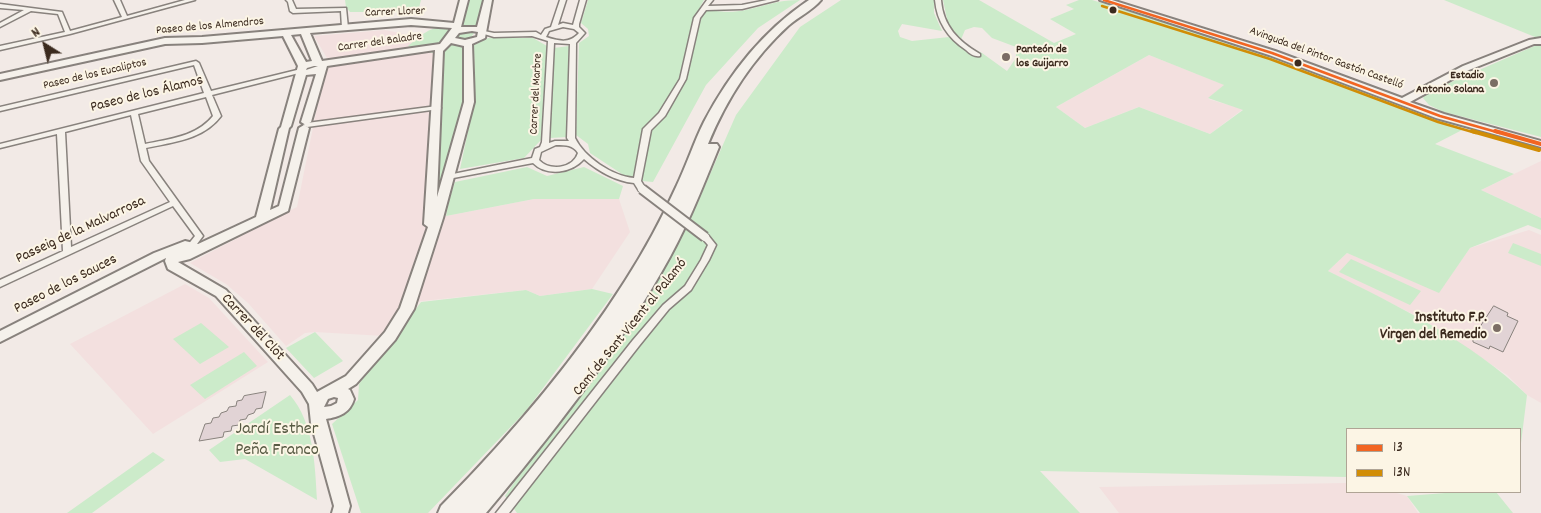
<!DOCTYPE html>
<meta charset="utf-8">
<style>
body{margin:0}
#map{position:relative;width:1541px;height:513px;overflow:hidden;background:#f2eae6;font-family:Dekko,sans-serif}
canvas{display:block}
.legend{position:absolute;left:1346px;top:428px;width:175px;height:65px;box-sizing:border-box;background:#fcf5e5;border:1px solid #afa495;margin:0;padding:6px 9px;list-style:none;font-size:15px;color:#3b2a1e}
.legend li{display:flex;align-items:center;gap:10px;height:25px}
.legend b{width:25px;border:1px solid #afa495}
.north{position:absolute;left:20px;top:20px;width:50px;height:50px;-webkit-text-stroke:4px #fcf5e5;paint-order:stroke;rotate:324deg;font-size:14px;font-weight:700;line-height:20px;text-align:center;color:#3b2a1e}
.north::after{content:'';display:block;margin:auto;width:18px;height:22px;background:#3b2a1e;clip-path:polygon(50% 0,100% 100%,50% 72%,0 100%)}
</style>
<div id="map">
<canvas width="1541" height="513"></canvas>
<ul class="legend">
<li><b style="height:6px;background:#f26522"></b>13</li>
<li><b style="height:6px;background:#d18d06"></b>13N</li>
</ul>
<div class="north">N</div>
</div>
<script>
const ctx = document.querySelector('canvas').getContext('2d');
ctx.lineJoin = 'round';
function fill(path, color) { ctx.fillStyle = color; ctx.fill(path, 'evenodd'); }
function strokePath(path, color, width, dash) { ctx.strokeStyle = color; ctx.lineWidth = width; ctx.lineCap = dash ? 'butt' : 'round'; ctx.setLineDash(dash || []); ctx.stroke(path); }
function label(font, color, halo, rows, align = 'center') {
  ctx.font = font + ' Dekko,sans-serif'; ctx.lineWidth = 4; ctx.setLineDash([]); ctx.textBaseline = 'middle'; ctx.strokeStyle = halo; ctx.fillStyle = color; for (const [text, x, y, turn = 0] of rows) {
    ctx.save(); ctx.translate(x, y); ctx.rotate((+turn || 0) * Math.PI / 180); ctx.textAlign = isNaN(turn) ? turn : align; if (halo) ctx.strokeText(text, 0, 0); ctx.fillText(text, 0, 0); ctx.restore();
  }
}
fill(new Path2D(`
 M385,30L419,37L409,46L436,54L437,202L449,200L446,216L534,199H619L630,232L592,289L540,296L526,290L404,303L384,336L315,332L305,333L286,346L248,303L226,284L190,263L297,207L327,58L314,36Z
 M1149,55L1225,85L1208,99L1243,109L1210,134L1139,107L1085,128L1056,107Z
 M1541,161V218L1481,190L1514,174Z
 M1529,230L1541,235V403L1527,395L1507,375L1424,320L1328,271L1347,253L1439,292L1470,248Z
 M185,284L209,298L268,362L153,434L70,344Z
 M1347,483V492H1393L1407,496L1418,513H1119L1099,487Z`), '#f3e0df');
fill(new Path2D(`
 M345,0H421L418,12H350L346,7Z
 M465,0H485L480,25L464,47L466,103L437,202L436,54L408,46C430,28 431,27 459,24Z
 M588,0H704L700,7C744,21 759,0 800,0L758,28L706,85L653,182L631,180L590,153L588,144L576,135L579,43L589,36L588,29L581,23Z
 M841,0H934V13L942,31L902,24L898,31L900,37L912,41L949,37L958,41L948,24L943,0H979L1054,43L1076,34L1050,19L1074,9L1066,5L1079,0H1092L1249,48L1464,129L1435,144L1514,174L1481,190L1541,218V230L1528,225L1470,248L1439,293L1347,253L1328,271C1398,306 1471,341 1527,395L1520,451V429H1347V477L1040,471L1080,513H517L505,496L690,220L736,115L800,27ZM974,27L982,28L992,38L1016,47V58L1007,71L982,53L960,42L965,30ZM1149,55L1224,85L1208,98L1243,110L1210,134L1139,107L1085,128L1056,107Z
 M1444,0H1541V37H1535Z
 M488,38H533L547,46L541,140L524,158L460,169L475,98L474,45Z
 M1539,44H1541V137L1444,112L1429,105L1423,98L1426,93Z
 M569,46L567,137L550,138L554,48Z
 M527,167L547,176L584,167L623,186L619,199H534L446,216L449,200L455,182Z
 M1513,243L1541,254V266L1508,253Z
 M1351,259L1421,291L1410,305L1339,272Z
 M592,289L613,294L526,411L428,513H361L332,424L358,400L359,384L421,302L526,290L540,296Z
 M201,323L229,347L200,364L173,339Z
 M315,332L343,361L314,378L286,348Z
 M244,352L257,366L205,399L190,385Z
 M290,395C314,423 315,465 317,500L245,459L220,462L209,450Z
 M153,452L165,460L92,513H67Z
 M1458,492H1496L1513,513H1420L1407,496Z`), '#ccebca');
const building = new Path2D(`
 M1494,306L1508,313L1507,316L1518,321L1503,352L1490,346L1489,349L1473,342V338Z
 M266,392L262,408L256,409L254,413L248,415L246,419L240,420L239,425L232,426L231,431L224,432L223,437L199,441L205,424L211,423L213,418L219,417L221,413L227,411L229,407L236,406L237,401L242,400L244,396Z`);
fill(building, '#e1d3d5');
strokePath(building, '#88827d', 1);
const street = new Path2D(`
 M114,0H120L127,16L185,0H195L70,34L0,50V46L65,32L58,14L31,11L0,27V23L24,10L0,8V4L62,12L70,31L122,17Z
 M286,0H292L296,9L346,8L348,28L345,30L342,28L341,11L293,13L290,11L288,2Z
 M560,0H566L558,25L563,23L573,25L580,0H586L579,24V27L585,33L576,43L575,138C584,157 612,176 634,178L643,129L659,113L680,79L694,18L707,0H713L708,6L742,5L767,0H778L742,9L706,10L700,18L686,79L665,116L651,130L641,181L646,189L645,191H639L634,183C615,181 598,171 584,159C572,173 547,177 533,163L448,179H445L444,177L445,175H448L532,158L535,149L540,147L542,142L548,41L532,36L494,37L481,33L484,31L494,33L536,32L541,35L545,29L551,27ZM563,27L574,29L579,33C569,44 559,41 546,37L549,31ZM554,43L570,44L567,138L569,141H555L549,143ZM556,145C566,145 573,145 578,153C573,169 549,171 539,160L541,152Z
 M935,0H941C943,26 958,41 980,54V56C975,57 970,54 966,50C948,38 937,22 935,0Z
 M196,61L199,63L211,91L301,69L304,71L303,72L212,95L221,116C203,140 173,142 146,148L149,161L203,236L194,248H188L187,246L195,236L173,206L0,287V280L63,251L57,134L0,148V144L204,93L194,65L0,111V107ZM206,97L213,116C196,137 169,139 145,144L138,114ZM131,115L141,161L170,202L71,247L65,132Z
 M437,106L441,108L439,109L307,127L303,125L307,123Z
 M705,234L708,235L716,245L709,260L691,290L669,309L639,346L509,513H496L633,340L663,305L685,286L701,260L708,245L701,237Z`);
const secondary = new Path2D(`
 M460,0H468L461,27H477L484,0H492L485,38L472,44L474,102L443,218L414,309L395,340L356,384L348,389L350,390L354,399C350,413 339,417 326,419L350,506L348,513H332L334,506L311,423L309,404L302,392L216,296L168,269L165,261L166,258L0,342V331L154,253L185,241L198,244L256,217L279,129L281,127L298,66L283,36L202,43L165,44L0,80V74L165,38L202,37L411,19L454,23ZM411,25L452,28L440,44L322,61L310,33ZM472,31L478,32L477,37L465,40L455,38L459,33ZM301,34L312,61L306,62L291,35ZM451,43L464,46V102L437,197L443,51ZM435,50L424,224L428,227L400,308L385,332L346,376L317,392L312,384L226,290L178,262L190,259L288,211L309,128L304,125L299,128L279,206L270,210L289,128L291,126L306,75L316,74L301,122L306,125L311,122L327,66ZM314,66H318L306,70L307,68ZM334,397L338,398L337,403L331,406L324,407L328,399Z
 M1100,0H1112L1275,51L1402,98L1463,66L1529,40L1541,38V44H1534L1469,70L1410,102L1444,114L1541,141V147L1436,118L1269,55Z`);
const highway = new Path2D(`
 M809,0H821C813,10 798,17 788,26C753,58 726,100 708,144H717L719,147C702,189 685,232 662,271C612,358 550,437 486,513H438L441,506C509,437 573,363 625,281C645,250 662,218 677,185C687,164 694,142 704,122C729,74 764,30 809,0Z`);
strokePath(street, '#88827d', 3);
strokePath(secondary, '#88827d', 4);
strokePath(highway, '#88827d', 4);
fill(street, '#f5f1eb');
fill(secondary, '#f5f1eb');
fill(highway, '#f5f1eb');
const streetBridge = new Path2D(`
 M642,189L705,237`);
strokePath(streetBridge, '#88827d', 12, []);
strokePath(streetBridge, '#f5f1eb', 8);
strokePath(new Path2D(`
 M1104,0L1272,53L1440,116L1500,133`), '#f26522', 2.5);
strokePath(new Path2D(`
 M1495,131L1541,144`), '#f26522', 4);
strokePath(new Path2D(`
 M1102,6L1270,59L1438,122L1476,133`), '#d18d06', 2.5);
strokePath(new Path2D(`
 M1472,131L1539,150`), '#d18d06', 4);
for (const [x, y, r, color] of [
 [1113,10,4.5,"#3b2a1e"],
 [1006,57,5,"#7b6d64"],
 [1298,63,4.5,"#3b2a1e"],
 [1494,83,5,"#7b6d64"],
 [1497,328,5,"#7b6d64"]
]) { const dot = new Path2D(); dot.arc(x, y, r, 0, 2 * Math.PI); ctx.fillStyle = color; ctx.fill(dot); strokePath(dot, '#fcf5e5', 2); }
label('12px', '#3b2a1e', '#fcf5e5', [
 ["Carrer Llorer",395,13,-2],
 ["Paseo de los Almendros",210,27,-5],
 ["Carrer del Baladre",380,43,-8],
 ["Avinguda del Pintor Gastón Castelló",1326,59,20],
 ["Paseo de los Eucaliptos",95,75,-13],
 ["Carrer del Marbre",537,94,-87]
]);
label('bold 12px', '#3b2a1e', '#fcf5e5', [
 ["Panteón de",1016,50],
 ["los Guijarro",1016,64],
 ["Estadio",1484,76,"right"],
 ["Antonio Solana",1484,90,"right"]
], 'left');
label('15px', '#3b2a1e', '#fcf5e5', [
 ["Paseo de los Álamos",147,95,-14],
 ["Passeig de la Malvarrosa",81,231,-25],
 ["Paseo de los Sauces",66,285,-27],
 ["Carrer del Clot",252,328,47],
 ["Camí de Sant Vicent al Palamó",631,328,-51]
]);
label('bold 15px', '#3b2a1e', '#fcf5e5', [
 ["Instituto F.P.",1487,319],
 ["Virgen del Remedio",1487,336]
], 'right');
label('18px', '#575a43', '#fcf5e5', [
 ["Jardí Esther",277,431],
 ["Peña Franco",277,452]
]);
</script>
